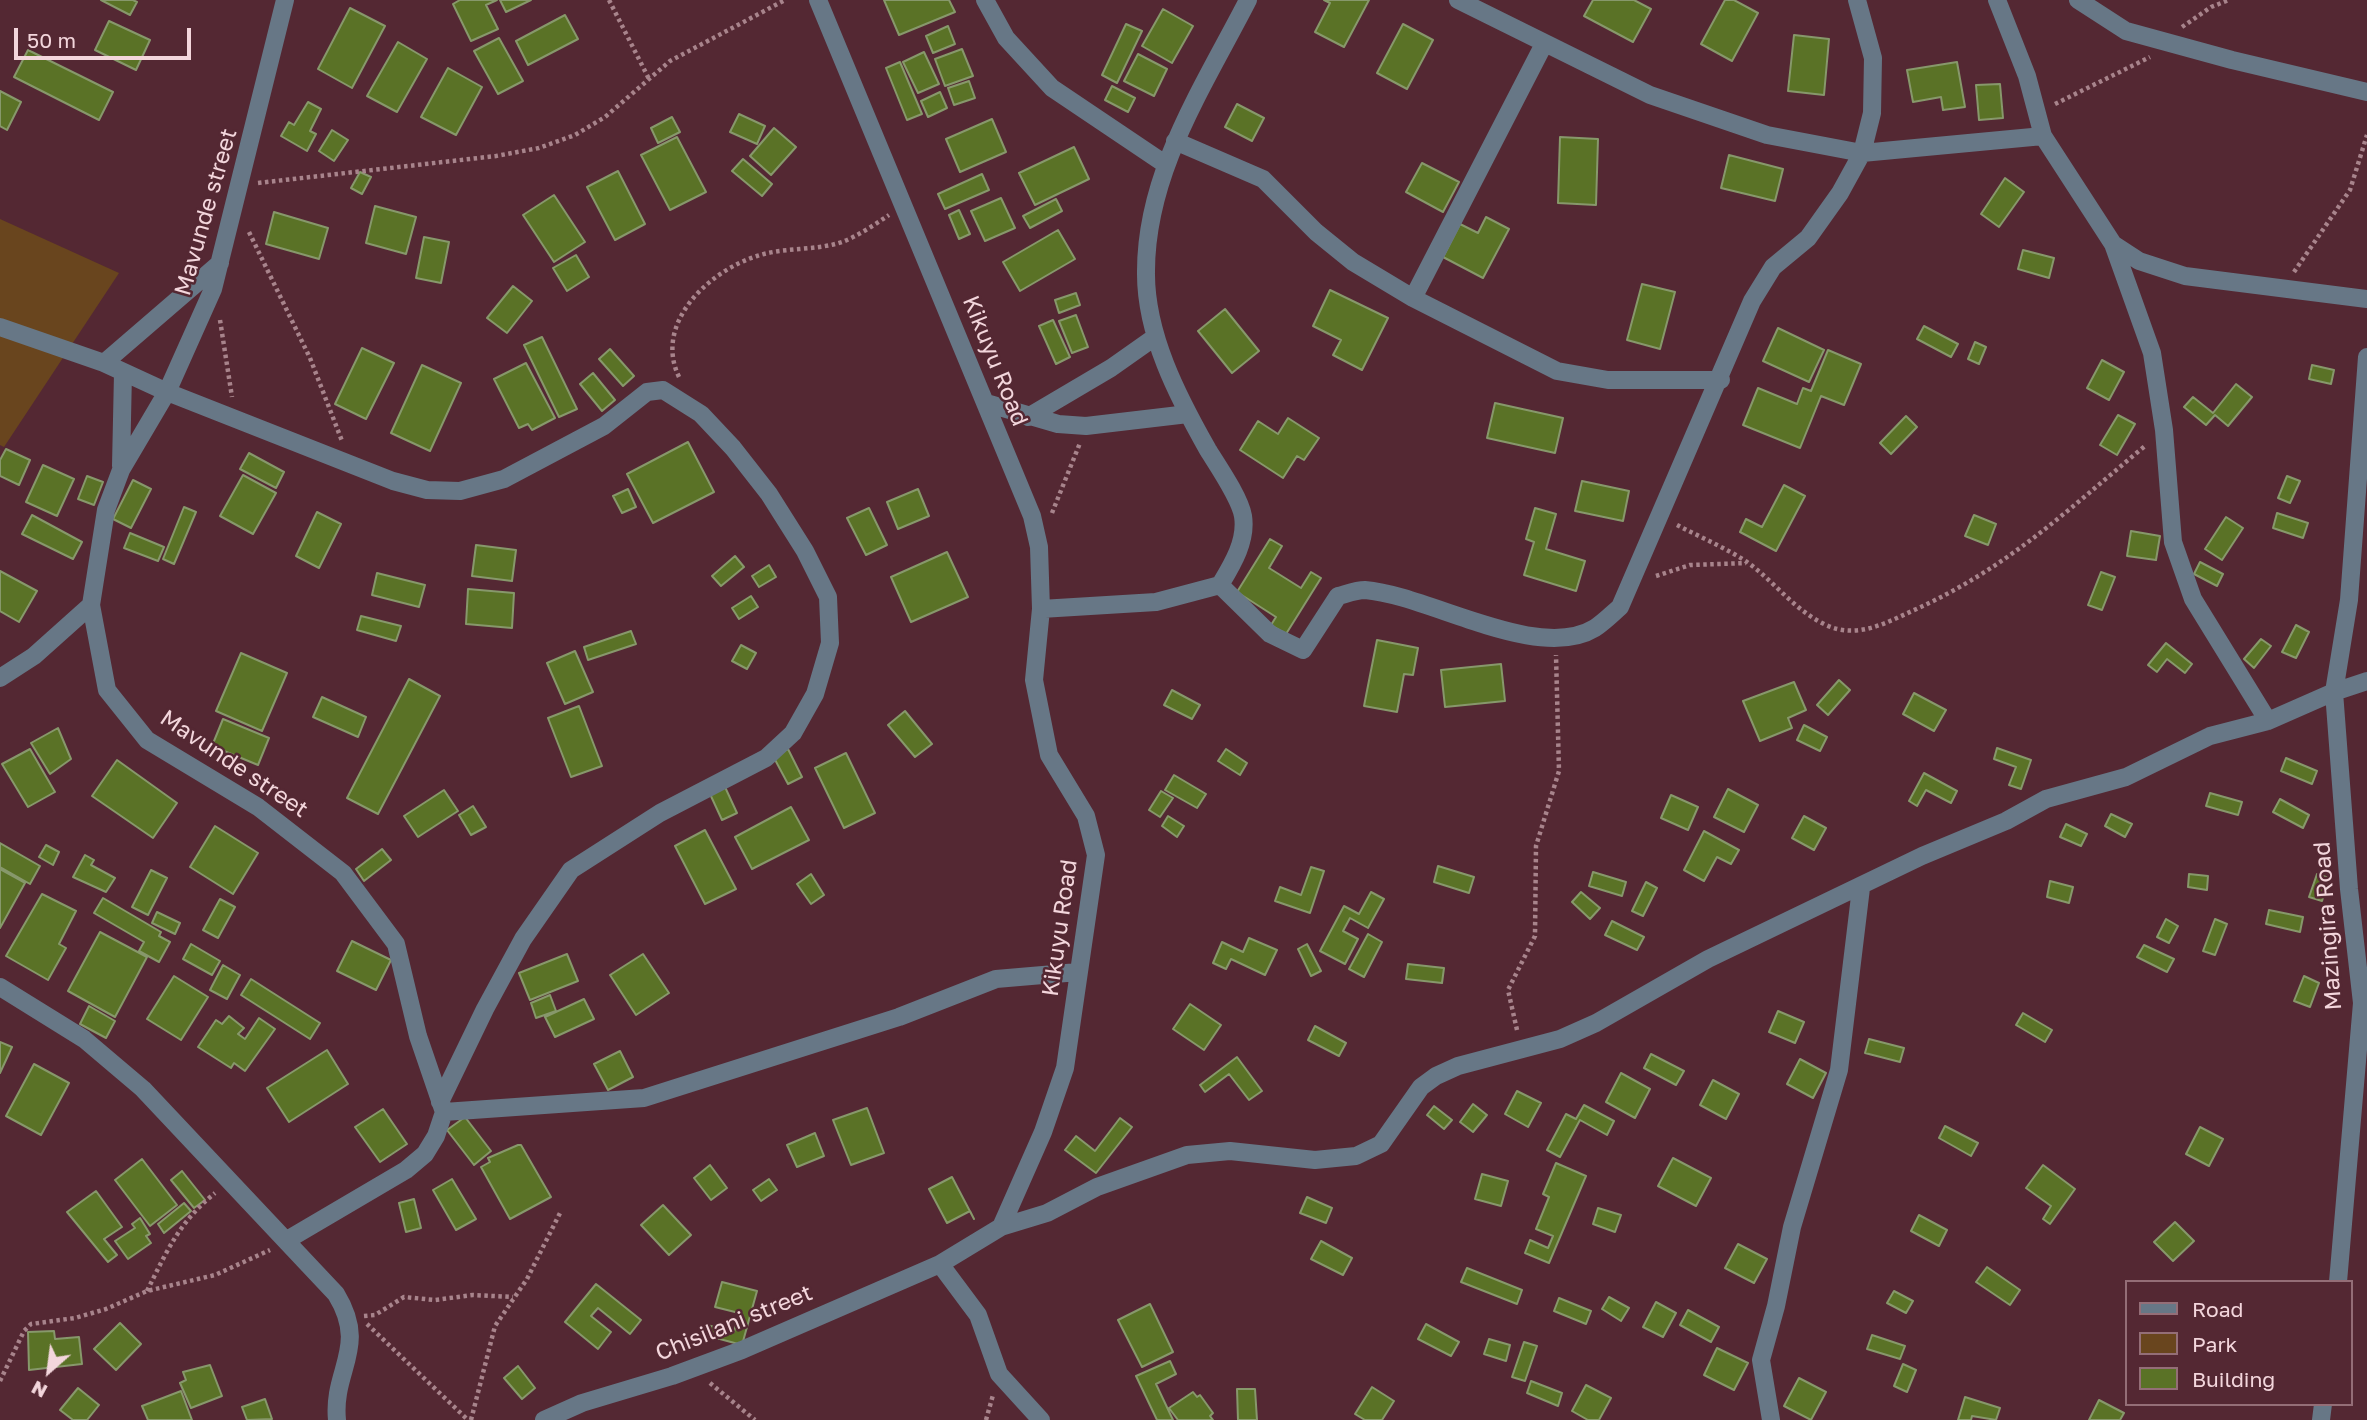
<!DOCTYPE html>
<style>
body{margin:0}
#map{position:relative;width:2367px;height:1420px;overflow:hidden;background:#542833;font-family:"Golos Text",sans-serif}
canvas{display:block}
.legend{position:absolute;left:2125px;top:1280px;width:228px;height:126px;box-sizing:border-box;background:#542833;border:2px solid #946e77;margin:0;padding:9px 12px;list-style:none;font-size:21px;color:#f3d6dc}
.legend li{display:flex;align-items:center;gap:14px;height:35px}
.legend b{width:35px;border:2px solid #946e77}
.north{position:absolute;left:14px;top:1336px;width:70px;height:70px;-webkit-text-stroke:5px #542833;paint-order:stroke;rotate:208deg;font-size:19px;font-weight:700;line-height:28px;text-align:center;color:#f3d6dc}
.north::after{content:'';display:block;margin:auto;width:24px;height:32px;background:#f3d6dc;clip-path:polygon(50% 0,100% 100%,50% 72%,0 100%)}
.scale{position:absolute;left:14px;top:28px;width:177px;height:32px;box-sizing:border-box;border:4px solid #f3d6dc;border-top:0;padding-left:9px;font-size:21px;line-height:24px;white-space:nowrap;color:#f3d6dc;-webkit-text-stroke:5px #542833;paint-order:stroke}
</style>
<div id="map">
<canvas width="2367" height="1420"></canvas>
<ul class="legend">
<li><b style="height:9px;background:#677786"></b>Road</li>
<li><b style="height:19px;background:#69451e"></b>Park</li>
<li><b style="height:19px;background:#5a7226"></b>Building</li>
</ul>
<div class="north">N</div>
<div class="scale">50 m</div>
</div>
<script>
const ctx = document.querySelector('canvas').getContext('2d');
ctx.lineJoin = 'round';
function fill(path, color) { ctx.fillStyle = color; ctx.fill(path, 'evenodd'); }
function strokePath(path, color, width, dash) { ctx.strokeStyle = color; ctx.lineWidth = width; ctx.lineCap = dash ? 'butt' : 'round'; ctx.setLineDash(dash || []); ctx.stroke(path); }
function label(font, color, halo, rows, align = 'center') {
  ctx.font = font + ' "Golos Text",sans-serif'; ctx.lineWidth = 5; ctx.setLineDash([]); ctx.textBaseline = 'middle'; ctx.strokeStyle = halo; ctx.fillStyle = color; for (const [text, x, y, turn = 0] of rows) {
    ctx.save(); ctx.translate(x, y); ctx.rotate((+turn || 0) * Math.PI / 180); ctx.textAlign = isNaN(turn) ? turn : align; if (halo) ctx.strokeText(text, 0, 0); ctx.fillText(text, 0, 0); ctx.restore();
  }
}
fill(new Path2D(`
 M0,219L119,273L4,447L0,445Z`), '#69451e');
const building = new Path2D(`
 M101,0H133L137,2L130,15Z
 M460,0H497L486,5L498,29L471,41L453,4Z
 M500,0H531L506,12Z
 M884,0H949L955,12L899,35Z
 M1324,0H1369L1344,47L1315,32L1330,3Z
 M1593,0H1634L1651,9L1633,42L1584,16Z
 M1725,0H1734L1758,13L1732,61L1701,44Z
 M350,8L385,26L352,88L318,69Z
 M1163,9L1193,26L1172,63L1142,46Z
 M565,15L578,39L528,65L516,41Z
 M109,21L150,40L136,70L95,50Z
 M1126,24L1142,31L1117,83L1102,75Z
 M1403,24L1433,40L1407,89L1377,73Z
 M948,26L955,44L933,53L926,36Z
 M1794,35L1829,39L1824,95L1788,91Z
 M499,38L523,81L498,94L474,51Z
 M398,42L427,59L397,112L367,96Z
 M962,49L973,76L945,86L935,59Z
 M28,50L113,92L99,120L14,77Z
 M924,52L939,84L918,93L903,62Z
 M1138,54L1167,69L1154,96L1124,81Z
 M900,62L922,114L907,120L886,68Z
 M1957,62L1965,107L1943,110L1941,97L1913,102L1907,70Z
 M448,68L482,87L456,135L421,117Z
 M969,81L975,98L954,105L948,88Z
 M2000,84L2003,118L1979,120L1976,85Z
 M1112,86L1135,98L1128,112L1105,100Z
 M0,91L21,102L7,130L0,126Z
 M940,92L947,108L928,117L921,101Z
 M308,102L321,109L310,131L316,134L307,151L281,136L289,122L294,125Z
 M1237,104L1264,118L1252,141L1225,127Z
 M739,114L765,126L757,144L730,132Z
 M672,117L680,132L658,143L651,128Z
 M992,119L1006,152L960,172L946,139Z
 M774,128L796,147L771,175L750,156Z
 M332,130L348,140L334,161L319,151Z
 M677,137L706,192L670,210L641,155Z
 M1560,137L1598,139L1596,205L1558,203Z
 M1074,147L1089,179L1035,205L1019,173Z
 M1729,155L1783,169L1775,201L1721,188Z
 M743,159L772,184L762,196L732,171Z
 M1422,163L1459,182L1443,212L1406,192Z
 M618,171L645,224L615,240L587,187Z
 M360,172L371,177L362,194L351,188Z
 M982,174L989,190L945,209L938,194Z
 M2005,178L2024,192L1999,227L1981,214Z
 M554,195L585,242L554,262L523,215Z
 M1001,198L1015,228L985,241L971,211Z
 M1056,199L1062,211L1030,228L1023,216Z
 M375,206L416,217L406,254L366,243Z
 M959,210L970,234L959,239L949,215Z
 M274,212L328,228L319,259L266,244Z
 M1486,217L1509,229L1483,278L1443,257L1460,224L1478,233Z
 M1058,230L1075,259L1020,291L1003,262Z
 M424,237L449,242L441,283L416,278Z
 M2023,250L2054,258L2049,278L2018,269Z
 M576,255L589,277L567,291L553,268Z
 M1642,284L1675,292L1660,349L1627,340Z
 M513,286L532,301L507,333L487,318Z
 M1330,290L1388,318L1362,370L1333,355L1341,340L1313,326Z
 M1076,293L1080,305L1059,313L1055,300Z
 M1225,309L1259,351L1232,373L1198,331Z
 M1076,315L1088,347L1072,353L1059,321Z
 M1053,320L1070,357L1056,364L1039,326Z
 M1924,326L1958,344L1951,357L1917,339Z
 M1778,328L1824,350L1809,382L1763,361Z
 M542,337L577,409L559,417L524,345Z
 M1975,342L1986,347L1979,364L1968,359Z
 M362,348L394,363L366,419L335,404Z
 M610,349L634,376L623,386L599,359Z
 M1828,350L1861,364L1844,405L1821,396L1800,448L1743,425L1758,388L1797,404L1803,388L1811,391Z
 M2102,360L2124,372L2109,400L2087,388Z
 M526,363L555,418L532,430L528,424L519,428L494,379Z
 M422,365L461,383L430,451L391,433Z
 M2312,365L2334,370L2331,384L2309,379Z
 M593,373L615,400L602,411L580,384Z
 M2236,384L2252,397L2228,426L2215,415L2206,425L2184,407L2193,397L2213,413Z
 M1495,403L1563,418L1555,453L1487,438Z
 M2118,415L2135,424L2117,455L2100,445Z
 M1906,416L1917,427L1891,454L1880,443Z
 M1288,418L1319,438L1304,460L1297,456L1283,478L1240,450L1258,421L1278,434Z
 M688,442L714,492L653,523L627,474Z
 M6,449L30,460L19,485L0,476V460Z
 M249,453L284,472L276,488L240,469Z
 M43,465L74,479L57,516L26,502Z
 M243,475L276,493L253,534L220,516Z
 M87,476L103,482L94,505L78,499Z
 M2287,476L2300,481L2290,503L2278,498Z
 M133,480L151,489L131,528L113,519Z
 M1582,481L1629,491L1623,521L1575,511Z
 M1784,485L1805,496L1776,551L1740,532L1746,519L1762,527Z
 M628,489L636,507L622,513L613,496Z
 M918,489L929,516L898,529L887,502Z
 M184,507L196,512L174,564L163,559Z
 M869,508L887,545L866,555L847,518Z
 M1535,508L1556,514L1546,549L1585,561L1576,591L1524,575L1534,542L1526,539Z
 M317,512L341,524L319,568L296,556Z
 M2277,513L2308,523L2303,538L2273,528Z
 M32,515L82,542L73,559L22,534Z
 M1974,515L1996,524L1988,545L1965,536Z
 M2226,517L2243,528L2222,560L2205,549Z
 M2131,531L2160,536L2156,560L2127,556Z
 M130,533L164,547L158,561L124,548Z
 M1270,539L1282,546L1269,568L1301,588L1311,572L1321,578L1286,634L1271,625L1276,617L1237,592Z
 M476,545L516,550L512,581L472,576Z
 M947,552L968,597L911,622L891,577Z
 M735,556L744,567L721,586L712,576Z
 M2200,562L2223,574L2217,586L2194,574Z
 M769,565L776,577L759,587L752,576Z
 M0,571L37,591L19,622L0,611Z
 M2101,572L2115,577L2102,610L2088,605Z
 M377,573L425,585L419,607L372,595Z
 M468,589L514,593L512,628L466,624Z
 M751,596L758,607L739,619L732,608Z
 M361,616L401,626L396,641L357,630Z
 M2296,625L2309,632L2296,658L2282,652Z
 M631,631L636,644L588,660L584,647Z
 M2261,639L2271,646L2254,668L2244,659Z
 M1377,640L1418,648L1413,675L1404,674L1397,712L1364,706Z
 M2166,643L2192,664L2185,673L2167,659L2157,672L2148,665Z
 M741,645L756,653L747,669L732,661Z
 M575,651L593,692L565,704L547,663Z
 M241,653L287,673L262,731L216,711Z
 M1501,664L1505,701L1445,707L1441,670Z
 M409,679L440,696L378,814L347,798Z
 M1839,680L1850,690L1828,715L1817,705Z
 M1794,682L1806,710L1788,718L1792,728L1760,741L1743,701Z
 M1172,690L1200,705L1192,719L1164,705Z
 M1914,693L1946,710L1934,731L1903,714Z
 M322,697L366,717L358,737L313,717Z
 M579,706L602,766L571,777L548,718Z
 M905,711L932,744L915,757L888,725Z
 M223,719L269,738L258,765L212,746Z
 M1804,725L1827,737L1820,751L1797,740Z
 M58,728L71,759L50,774L31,743Z
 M1997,748L2031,760L2021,789L2009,785L2016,767L1994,759Z
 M30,749L55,792L28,807L2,764Z
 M788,749L802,777L788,784L773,756Z
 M1226,749L1247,763L1240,775L1218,761Z
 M846,753L875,813L844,828L815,768Z
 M2286,758L2317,771L2312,784L2281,771Z
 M117,760L177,803L153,838L92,796Z
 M1924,773L1957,791L1951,803L1926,790L1917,806L1909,801Z
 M1174,775L1206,794L1197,808L1165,790Z
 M725,787L737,813L722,820L710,794Z
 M1728,789L1758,805L1744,832L1714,817Z
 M444,790L458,811L418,837L404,816Z
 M1161,791L1173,798L1160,817L1149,810Z
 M2210,793L2242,802L2238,815L2206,806Z
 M1671,795L1698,807L1688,830L1661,818Z
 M2280,799L2309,815L2303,828L2273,812Z
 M473,806L486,827L471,835L459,815Z
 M791,807L809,840L752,869L735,837Z
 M2111,814L2132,824L2125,837L2105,826Z
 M1168,816L1184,826L1177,837L1162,826Z
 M1804,816L1826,828L1814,850L1792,838Z
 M2066,824L2087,834L2081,846L2060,837Z
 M215,826L258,853L233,894L190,867Z
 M705,830L736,889L705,904L675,846Z
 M1704,831L1739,850L1731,864L1717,857L1704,881L1684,870Z
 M0,843L40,866L30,884L0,867Z
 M46,845L59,852L53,865L39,857Z
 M382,849L391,860L364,881L356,869Z
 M85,855L94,860L91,865L115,878L106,892L73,877Z
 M1438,866L1474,877L1469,893L1434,882Z
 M1311,867L1324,871L1310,913L1275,901L1280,887L1301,895Z
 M0,869L25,883L0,928Z
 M151,870L167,878L148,915L132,907Z
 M1593,872L1626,882L1622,896L1589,886Z
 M811,874L824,895L811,904L797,884Z
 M2189,874L2208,876L2207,890L2188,887Z
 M2317,874L2329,878L2322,901L2309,897Z
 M2050,881L2073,887L2069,903L2047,897Z
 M1646,882L1657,888L1643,916L1632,911Z
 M1371,892L1384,899L1368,928L1350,918L1343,931L1358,939L1345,964L1320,951L1344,906L1359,914Z
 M1581,892L1600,908L1590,919L1572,902Z
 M42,894L76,911L59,944L66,948L48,980L6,956Z
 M103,898L161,932L159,936L170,942L159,962L139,951L144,942L94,913Z
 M220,899L235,907L218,938L203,930Z
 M2269,910L2303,917L2300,932L2266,924Z
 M157,912L180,923L175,934L152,923Z
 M2166,919L2178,926L2169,943L2157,937Z
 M2215,919L2227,924L2215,955L2203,951Z
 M1612,921L1644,937L1637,950L1605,935Z
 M100,932L147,957L115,1017L68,991Z
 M1368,934L1382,942L1364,977L1349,969Z
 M1249,938L1277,950L1265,975L1231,959L1226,969L1213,963L1222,942L1243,952Z
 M352,941L391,960L376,990L337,971Z
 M191,944L220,961L212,975L183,959Z
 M1307,944L1321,971L1311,976L1298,949Z
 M2144,945L2174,959L2167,972L2137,957Z
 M567,954L578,981L530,1000L519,973Z
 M643,954L669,993L636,1015L610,975Z
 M1408,964L1444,968L1442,983L1406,979Z
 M223,965L240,975L227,999L210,990Z
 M174,976L208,997L181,1040L147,1019Z
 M2304,976L2319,983L2310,1007L2294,1001Z
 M251,979L320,1023L310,1039L241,995Z
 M550,995L556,1011L536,1018L531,1003Z
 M584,999L594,1019L555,1037L545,1017Z
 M1190,1004L1221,1025L1204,1050L1173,1029Z
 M89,1006L115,1021L106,1038L80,1024Z
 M1778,1011L1804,1022L1795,1043L1769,1032Z
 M2023,1013L2052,1030L2045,1042L2016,1025Z
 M229,1016L244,1028L238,1034L245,1039L259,1018L275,1029L245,1071L234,1063L231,1068L198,1047L216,1020L222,1024Z
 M1315,1026L1346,1043L1339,1056L1308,1040Z
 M1869,1039L1904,1048L1900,1062L1865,1053Z
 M0,1042L12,1047L0,1073Z
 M327,1050L348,1084L289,1122L267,1088Z
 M620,1051L633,1077L608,1090L594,1064Z
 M1651,1054L1684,1071L1676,1085L1644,1068Z
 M1237,1057L1262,1091L1249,1100L1229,1074L1205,1092L1200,1085Z
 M1800,1059L1826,1073L1813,1098L1787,1084Z
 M34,1064L69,1083L41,1135L6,1116Z
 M1621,1073L1650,1089L1635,1118L1606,1102Z
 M1713,1080L1739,1094L1726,1119L1700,1105Z
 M1517,1091L1541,1103L1528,1127L1505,1114Z
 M1473,1104L1487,1115L1473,1132L1460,1122Z
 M1584,1105L1614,1121L1607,1135L1580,1120L1560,1157L1547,1150L1566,1114L1576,1119Z
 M1434,1106L1452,1120L1444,1129L1427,1115Z
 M867,1108L884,1153L851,1165L833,1120Z
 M383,1109L407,1144L380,1162L355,1127Z
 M465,1117L491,1151L474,1165L447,1130Z
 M1120,1118L1132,1127L1096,1173L1065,1150L1076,1136L1095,1151Z
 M1945,1126L1978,1143L1971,1156L1939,1138Z
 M2200,1127L2223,1139L2209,1166L2186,1154Z
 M815,1133L824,1156L797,1167L787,1145Z
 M518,1145H521L551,1197L510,1219L481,1167L490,1162L488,1158Z
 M1673,1158L1711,1178L1696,1206L1658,1186Z
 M142,1159L177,1205L150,1226L115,1180Z
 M1556,1163L1586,1176L1549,1263L1525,1253L1530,1240L1548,1248L1553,1236L1536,1229L1549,1197L1543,1194Z
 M710,1165L727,1188L711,1200L694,1178Z
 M2043,1165L2075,1189L2050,1224L2043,1219L2051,1206L2026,1188Z
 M182,1171L205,1200L194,1208L171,1180Z
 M1482,1174L1508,1181L1501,1206L1475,1199Z
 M952,1177L974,1219L970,1211L947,1223L929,1189Z
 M452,1179L476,1219L456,1230L433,1190Z
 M769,1179L777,1190L761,1201L753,1190Z
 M96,1191L122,1227L104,1239L117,1255L108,1262L67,1212Z
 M1307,1197L1332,1208L1326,1223L1300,1213Z
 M414,1199L421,1228L406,1232L399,1203Z
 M184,1203L191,1211L164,1233L158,1224Z
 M663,1205L691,1235L669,1255L641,1225Z
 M1598,1208L1621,1215L1615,1232L1593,1224Z
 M1919,1215L1947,1230L1939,1246L1911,1231Z
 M140,1218L150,1234L146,1236L151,1243L128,1259L115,1241L135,1228L132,1224Z
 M2175,1222L2194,1241L2173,1261L2154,1242Z
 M1321,1241L1352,1258L1343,1275L1311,1259Z
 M1738,1244L1767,1259L1754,1283L1725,1268Z
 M1987,1267L2020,1290L2010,1305L1976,1282Z
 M1467,1268L1522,1290L1517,1304L1461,1282Z
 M722,1282L757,1291L742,1345L705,1335L707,1325L734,1332L739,1313L715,1307Z
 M596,1284L641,1320L630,1334L598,1308L591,1316L611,1332L598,1349L565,1322Z
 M1894,1291L1913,1301L1906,1313L1887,1303Z
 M1609,1297L1629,1308L1621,1321L1602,1309Z
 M1559,1298L1591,1311L1586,1324L1554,1311Z
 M1656,1302L1676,1313L1663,1337L1643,1327Z
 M1150,1304L1173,1352L1142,1367L1118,1320Z
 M1688,1310L1719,1327L1711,1342L1680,1325Z
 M120,1323L141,1344L116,1370L94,1349Z
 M1426,1324L1459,1342L1451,1356L1418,1339Z
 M54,1331L55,1339L79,1337L82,1364L29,1370L28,1332Z
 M1872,1335L1905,1346L1900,1359L1867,1349Z
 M1489,1339L1510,1345L1506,1361L1484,1354Z
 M1524,1342L1537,1346L1525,1381L1512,1377Z
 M1717,1348L1748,1363L1734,1390L1704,1375Z
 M1170,1361L1176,1374L1156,1384L1173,1420H1157L1136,1376Z
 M1903,1364L1916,1370L1907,1392L1894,1386Z
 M210,1365L222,1396L191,1408L180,1383L186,1380L183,1372Z
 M518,1366L535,1388L522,1399L504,1378Z
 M1799,1378L1826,1392L1811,1420L1784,1406Z
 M1531,1381L1562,1393L1558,1406L1527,1393Z
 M1586,1385L1611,1398L1599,1420H1588L1572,1411Z
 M1372,1387L1394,1401L1382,1420H1365L1355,1414Z
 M78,1388L99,1405L87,1420H73L60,1410Z
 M1237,1389H1255L1257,1420H1238Z
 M181,1391L192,1420H148L142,1406Z
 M1193,1392L1197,1397L1200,1395L1213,1413L1210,1416L1213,1420H1178L1169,1408Z
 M1965,1397L2000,1408L1996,1420L1972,1416L1971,1420H1958Z
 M265,1399L272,1419L247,1420L242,1407Z
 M2099,1400L2124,1413L2120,1420H2089Z`);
fill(building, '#5a7226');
strokePath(building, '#87986b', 2);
strokePath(new Path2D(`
 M609,0L649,79
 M2182,27L2211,7L2229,0
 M2055,104L2150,57
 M258,183L496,156L539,148L575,135L605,117L670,61L785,0
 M249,232L310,358L342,441
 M2294,272L2350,190L2367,135
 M220,320L232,397
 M679,377C653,323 709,271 757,256C784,247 815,251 842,242C858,236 874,225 889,215
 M1052,513L1080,443
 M1677,525C1700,537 1726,548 1747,562C1775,582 1794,610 1826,625C1856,639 1884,624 1912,611C2008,568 2065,512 2145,446
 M1656,576L1690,565L1746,563
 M1517,1030L1508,990L1535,936L1536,846L1559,771L1556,655
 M147,1291C167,1251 179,1222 215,1193
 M364,1316L375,1315L404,1297L435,1300L473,1295L513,1297
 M367,1324L468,1420
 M0,1381L24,1331L31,1324L75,1318L106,1309L147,1291L215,1275L270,1250
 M710,1383L755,1420
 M471,1420L495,1326L527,1279L560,1213
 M986,1420L993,1395`), '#a8848c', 4.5, [3.5, 3.5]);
strokePath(new Path2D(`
 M285,0L213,289L167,392L121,470L106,510L91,605L107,690L147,740L258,807L343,873L396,944L418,1036L444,1112L436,1136L425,1154L406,1170L287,1240
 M818,0L1032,516L1039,547L1041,609L1034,680L1049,755L1086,816L1096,855L1065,1068L1043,1132L1001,1227L940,1264L978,1315L999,1374L1041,1420
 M985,0L1006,38L1052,88L1165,164
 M1458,0L1650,95L1767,135L1862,153L2043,136
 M1997,0L2027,76L2043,136L2113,244L2139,261L2185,276L2367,299
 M2078,0L2126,31L2232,60L2367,92
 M1175,141L1263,179L1316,232L1353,262L1413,298L1557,371L1608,380H1721
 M2113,244L2152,353L2164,430L2173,542L2193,599L2268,721
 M1413,298L1544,44
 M0,327L104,363L167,392L393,481L427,490L460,491L504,479L604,426L647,392L663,390L701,414L733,448L769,494L805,551L828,597L830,643L815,694L793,733L766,758L660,813L571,870L523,939L485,1009L440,1102
 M104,363L220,263
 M986,403L1058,424L1086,426L1188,414
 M1028,417L1111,368L1155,337
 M121,466L123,373
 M1220,585L1270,634L1303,650L1338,596C1346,594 1356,590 1365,590C1428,595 1538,663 1595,628C1604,622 1612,614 1620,607L1752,301L1773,267L1808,238L1840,193L1862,153L1872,113L1873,58L1857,0
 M1041,609L1156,602L1220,585C1232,565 1247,541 1243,516C1240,498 1218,466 1208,450C1178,397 1145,334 1146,271C1146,172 1204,86 1248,0
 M0,678L34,656L91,605
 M0,987L84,1039L143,1089L336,1294C369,1348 332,1369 337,1420
 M444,1112L644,1098L899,1017L996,979L1078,972
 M1001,1227L1047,1213L1097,1187L1187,1155L1230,1151L1315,1160L1356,1156L1381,1144L1421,1087L1436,1076L1458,1066L1560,1039L1596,1023L1708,959L1922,856L2006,821L2046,799L2126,777L2210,736L2268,721L2334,692L2349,600L2367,357
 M2338,1282L2362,1003L2349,889L2334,692L2367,681
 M544,1420L582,1403L672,1376L742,1350L940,1264
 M1771,1420L1761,1360L1776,1306L1792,1227L1839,1070L1861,888
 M2321,1420L2323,1404`), '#677786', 18);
label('23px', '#f3d6dc', '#542833', [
 ["Mavunde street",206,212,-74],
 ["Kikuyu Road",995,361,68],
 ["Mavunde street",234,764,34],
 ["Mazingira Road",2328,926,-94],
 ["Kikuyu Road",1060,928,-82],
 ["Chisilani street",734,1323,-22]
]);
</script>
